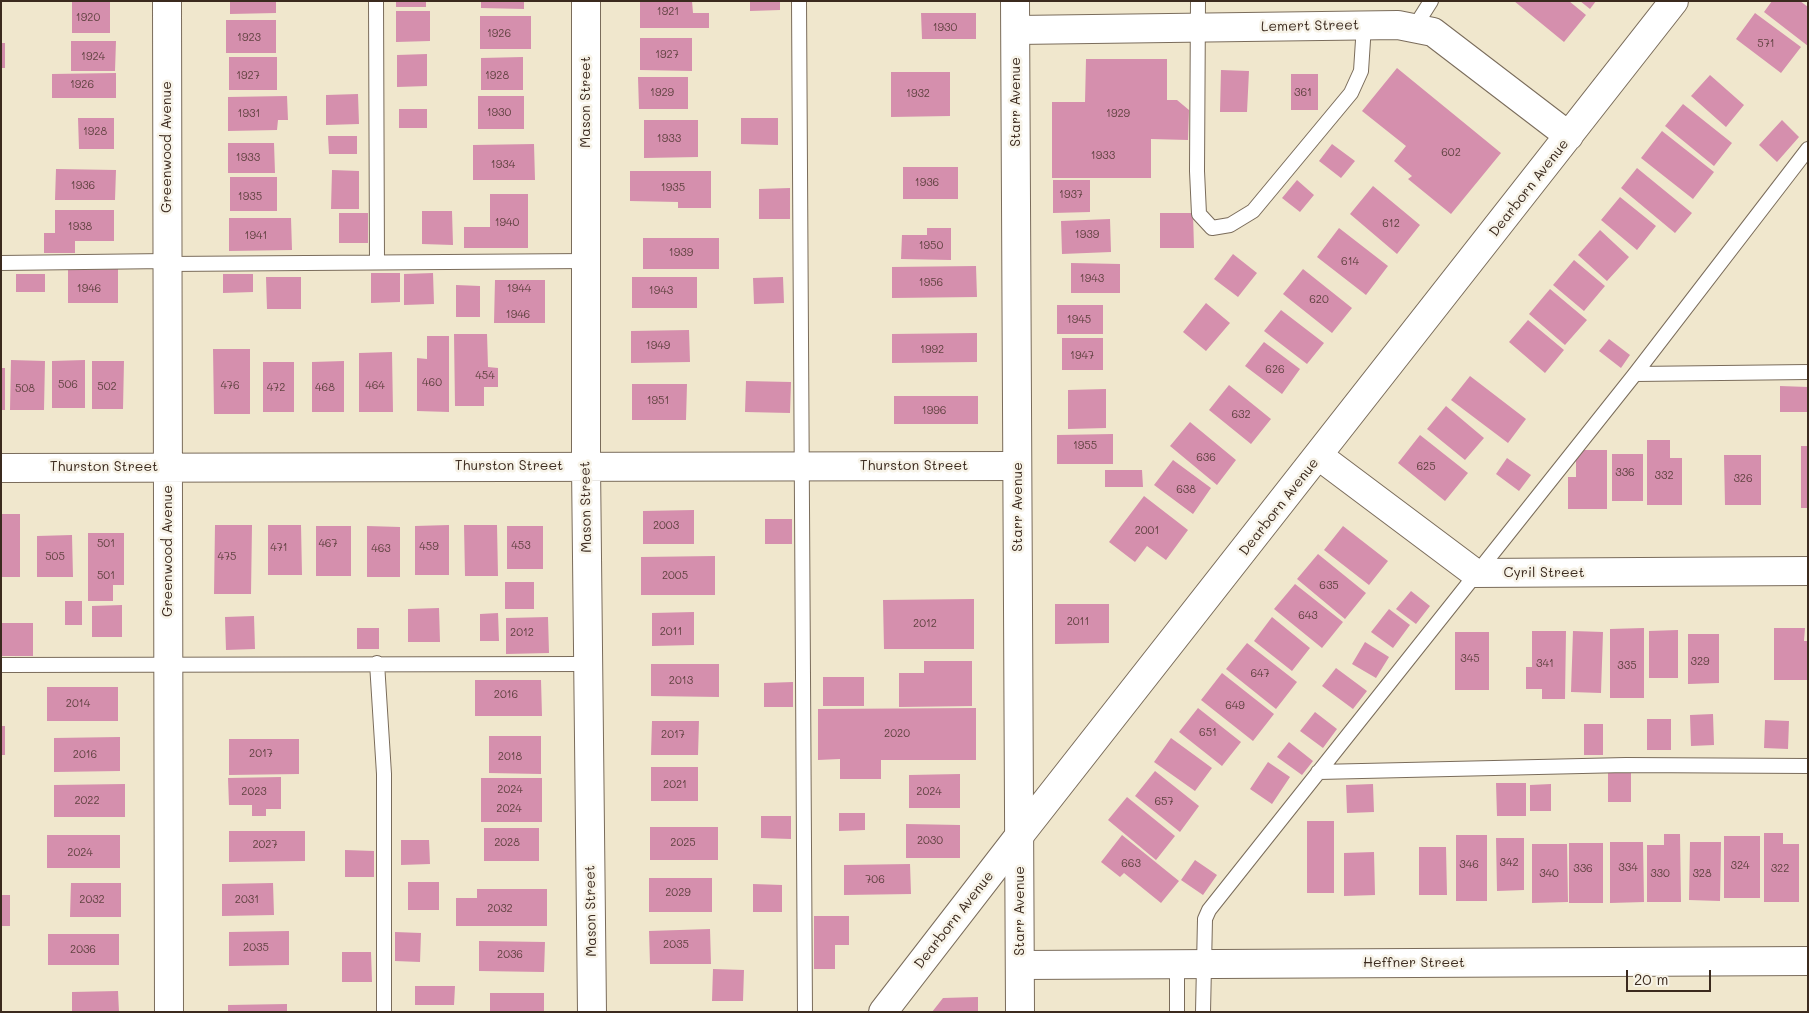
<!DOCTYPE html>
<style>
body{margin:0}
#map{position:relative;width:1809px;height:1013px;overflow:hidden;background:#f0e7cd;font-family:Mali,sans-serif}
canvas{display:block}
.frame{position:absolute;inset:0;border:2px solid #3b2a1e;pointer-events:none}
.scale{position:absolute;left:1626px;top:970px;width:85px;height:22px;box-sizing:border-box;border:2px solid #3b2a1e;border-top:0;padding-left:6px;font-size:15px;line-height:18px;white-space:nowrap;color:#3b2a1e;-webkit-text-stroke:4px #f7f3e8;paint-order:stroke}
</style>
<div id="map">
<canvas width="1809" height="1013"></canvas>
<div class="frame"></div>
<div class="scale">20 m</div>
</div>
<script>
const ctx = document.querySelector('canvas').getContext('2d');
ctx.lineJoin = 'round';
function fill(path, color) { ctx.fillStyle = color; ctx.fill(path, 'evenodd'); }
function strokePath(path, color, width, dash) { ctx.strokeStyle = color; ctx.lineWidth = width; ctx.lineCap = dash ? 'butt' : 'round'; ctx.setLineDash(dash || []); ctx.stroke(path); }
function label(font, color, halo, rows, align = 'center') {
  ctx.font = font + ' Mali,sans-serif'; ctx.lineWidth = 5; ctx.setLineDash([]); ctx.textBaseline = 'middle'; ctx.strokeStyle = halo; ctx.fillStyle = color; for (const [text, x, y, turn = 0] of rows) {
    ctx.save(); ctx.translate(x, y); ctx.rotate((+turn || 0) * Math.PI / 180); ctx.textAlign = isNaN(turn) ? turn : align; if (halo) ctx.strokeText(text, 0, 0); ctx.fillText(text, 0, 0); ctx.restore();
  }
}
fill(new Path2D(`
 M72,1L110,2V33H72Z
 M230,1H276V13L230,14Z
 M396,1H426V7H396Z
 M481,1H524V9L481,8Z
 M640,1H692L693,13H709V28H640Z
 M750,1H780V10L750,11Z
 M1514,1H1569L1586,15L1564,42Z
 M1580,1H1596L1590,9Z
 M1772,1H1800L1808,7V46L1764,12Z
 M396,11H430V41L396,42Z
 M921,13H976V39H922Z
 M1755,13L1801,47L1781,73L1736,39Z
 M480,16H531V49H480Z
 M226,20H276V53H226Z
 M640,38H692V71L640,70Z
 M71,41H116L115,71H71Z
 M1,43H5V68H1Z
 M427,54V86L397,87V55Z
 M229,57H277V90H229Z
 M523,57V90H481V58Z
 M1086,59H1167V100H1177L1189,110L1188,140L1151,139V178H1052V102H1085Z
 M1397,68L1501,153L1451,214L1408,179L1412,176L1394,161L1406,146L1362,111Z
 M1221,70L1249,71L1247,112H1220Z
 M891,72H950V116L891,117Z
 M116,73V98H52V74Z
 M1291,74H1318V110H1291Z
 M1710,75L1744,105L1726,127L1691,96Z
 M638,77H688V109H639Z
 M358,94L359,124L326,125V95Z
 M287,96L288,120H278L277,130L228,131V97Z
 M478,96H524V129H478Z
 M1683,104L1732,143L1714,166L1665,126Z
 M399,109H427V128H399Z
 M78,118H114V149H79Z
 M741,118H778V145L741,144Z
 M644,120H698V157L644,158Z
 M1782,120L1799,137L1777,162L1759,145Z
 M1662,131L1714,172L1693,199L1641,158Z
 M328,136H357V154H329Z
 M228,143H274L275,173H228Z
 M534,144L535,180H473V145Z
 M1332,144L1355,161L1341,178L1319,161Z
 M903,167H958V199H903Z
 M1637,168L1692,213L1675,233L1621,188Z
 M56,169L116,170L115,200H55Z
 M332,170L359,171V209H331Z
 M630,171H711V208H678V202L630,201Z
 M230,177H277V211H230Z
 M1053,180H1090V212L1053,213Z
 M1297,180L1314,195L1300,212L1282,198Z
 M1373,186L1420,225L1397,254L1350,214Z
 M790,188V219H759V189Z
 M490,194H528V248H464V227H490Z
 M1620,197L1656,226L1637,250L1601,220Z
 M55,210H114V241H75V253H44V233H55Z
 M422,211H452L453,245L422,244Z
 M339,213H368V243H339Z
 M1160,213H1193L1194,248H1160Z
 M229,218H291L292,250L229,251Z
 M1110,219L1111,252L1062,254L1061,221Z
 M927,228H951V260L901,259L902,235H927Z
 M1339,228L1388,266L1366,295L1317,257Z
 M1600,230L1629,257L1607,281L1578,255Z
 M643,238H719V269H643Z
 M1233,254L1257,273L1238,297L1214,279Z
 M1574,260L1605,286L1584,311L1553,285Z
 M1071,263L1120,264V293H1071Z
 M976,266L977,297L892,298V267Z
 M118,269V303H68V270Z
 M1303,269L1352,308L1332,333L1283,294Z
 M371,273H400V302L371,303Z
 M433,273L434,304L404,305V274Z
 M16,274H45V292H16Z
 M223,274H253V292L223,293Z
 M266,277H301V309H267Z
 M632,277H697V308H632Z
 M783,277L784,303L754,304L753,278Z
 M495,280H545V323H494Z
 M456,285L480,286V317H456Z
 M1550,289L1587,320L1565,345L1529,314Z
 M1206,303L1230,323L1206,351L1183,332Z
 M1057,305H1103V334H1057Z
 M1281,310L1324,343L1307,364L1264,331Z
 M1528,320L1564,350L1545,373L1509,342Z
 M689,330L690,362L631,363V331Z
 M977,333V362L892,363V334Z
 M454,334H487L488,367L498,368V387H484V406H455Z
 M427,336H449V412L417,411V358L427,359Z
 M1062,338H1103V370H1062Z
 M1609,339L1630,355L1621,368L1599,351Z
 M1264,342L1300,369L1282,394L1245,366Z
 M213,349H250V414H214Z
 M392,352L393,412H359V353Z
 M11,360L45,361L44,410H10Z
 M85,360V408H52V361Z
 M92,361H124L123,409H92Z
 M344,361V412H312V362Z
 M263,362H294V412H263Z
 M1,368H5V410H1Z
 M1470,376L1526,419L1508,443L1451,400Z
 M746,381L791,382L790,413L745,412Z
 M632,384H687L686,420H632Z
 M1229,385L1271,419L1251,444L1209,410Z
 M1780,386L1808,387V412H1780Z
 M1106,389V428L1068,429V390Z
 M894,396H978V424H894Z
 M1446,406L1484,438L1465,460L1427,429Z
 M1190,422L1236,460L1217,485L1170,446Z
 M1113,434V464H1057V435Z
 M1420,435L1468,473L1445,501L1398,463Z
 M1647,440H1670V458H1682V505H1647Z
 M1801,446H1808V508H1801Z
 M1576,450H1607V509H1568V477H1576Z
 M1612,454H1643V501H1612Z
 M1724,455H1761V505H1725Z
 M1507,458L1531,475L1519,491L1496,474Z
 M1173,460L1211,488L1193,514L1154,485Z
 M1105,470H1142L1143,487H1105Z
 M1144,496L1188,530L1166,560L1147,546L1135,562L1109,542Z
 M694,510V544H643V511Z
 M1,514H20V577H1Z
 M765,519H792V544H765Z
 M215,525H252L251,594H214Z
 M268,525H301L302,575H268Z
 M449,525V575H415V526Z
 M464,525H497L498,576H465Z
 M316,526H351V576H316Z
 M367,526L400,527V577H367Z
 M507,526H543V569H507Z
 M1343,526L1388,561L1369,585L1324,550Z
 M88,533H124V585H113V601H88Z
 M72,535L73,577H37V536Z
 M1318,554L1366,593L1345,619L1297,579Z
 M715,556V595H641V557Z
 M505,582H534V609H505Z
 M1295,584L1343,622L1322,648L1274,609Z
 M1411,591L1430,606L1416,624L1396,609Z
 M974,599V649H884L883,600Z
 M65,601H82V625H65Z
 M1055,604H1109V643L1055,644Z
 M122,605V637H92V606Z
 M439,608L440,642H408V609Z
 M1389,609L1410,625L1393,648L1371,632Z
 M694,612V645L652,646V613Z
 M498,613L499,641H480V614Z
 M254,616L255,649L226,650L225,617Z
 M548,617L549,653L506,654V618Z
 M1272,617L1310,648L1292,671L1254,641Z
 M2,623H33V656H2Z
 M357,628H379V649H357Z
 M1644,628V698H1610V629Z
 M1774,628H1805L1804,641H1808V680H1774Z
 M1678,630V678H1649V631Z
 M1532,631H1566L1565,699H1542V689H1526V667H1532Z
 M1573,631L1603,632L1601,693L1571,692Z
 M1455,632H1489V690H1455Z
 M1688,634H1719V683L1688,684Z
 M1365,642L1389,657L1376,678L1352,664Z
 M1247,643L1297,682L1276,709L1226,669Z
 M924,661H972V706L899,707V673H924Z
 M651,664H719V697L651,696Z
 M1336,668L1367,691L1353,709L1322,686Z
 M1222,673L1274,714L1253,741L1201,700Z
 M823,677H864V706H823Z
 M475,680H541L542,716H475Z
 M793,682V707H764V683Z
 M47,687H118V721H47Z
 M976,708V760H881V779H840V759L818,760V709Z
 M1198,708L1241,742L1222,766L1179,732Z
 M1315,712L1337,729L1323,748L1300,731Z
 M1713,714L1714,745L1691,746L1690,715Z
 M1647,719H1671V750H1647Z
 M1765,720L1789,721L1788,749L1764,748Z
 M652,721H699L698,755H651Z
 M1584,724H1603V755H1584Z
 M1,726H5V755H1Z
 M489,736H541V774L489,773Z
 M120,737V771L54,772V738Z
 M1171,738L1212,768L1195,791L1154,762Z
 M229,739H299V774L229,775Z
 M1289,742L1313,761L1302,775L1277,757Z
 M1268,762L1290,777L1272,804L1250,789Z
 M651,767H698V801H651Z
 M1155,771L1199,806L1180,832L1135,796Z
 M1608,773H1631V802H1608Z
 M960,774V808H909V775Z
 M281,777V809H266V816H252V805H229L228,778Z
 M481,778H542V822H481Z
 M1496,783H1526V816H1497Z
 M125,784V817H54V785Z
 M1373,784L1374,812L1347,813L1346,785Z
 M1551,784V811H1530V785Z
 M1127,797L1175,836L1156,860L1108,820Z
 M839,813H865V830L839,831Z
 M761,816H791V839L761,838Z
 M1307,821H1334V893H1307Z
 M906,824L960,825V858H906Z
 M650,827H718V860H650Z
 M484,828H539V861H484Z
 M229,831H305V861L229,862Z
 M1764,833H1783V844H1799V902H1764Z
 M1664,834H1680L1681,902H1647V845H1664Z
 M47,835H120V868H47Z
 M1122,835L1179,881L1161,903L1124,873L1120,877L1101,862Z
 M1456,835H1487V901H1456Z
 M1724,836H1760V898H1724Z
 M1496,838H1524V890L1497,891Z
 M401,840H429L430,864L401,865Z
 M1610,842H1643L1644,902L1610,903Z
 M1690,842H1721L1720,901L1689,900Z
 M1569,843H1603V903H1569Z
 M1532,844H1567L1568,902L1532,903Z
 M1419,847H1446L1447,895H1419Z
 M345,850L374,851V877H345Z
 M1374,852L1375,895L1344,896V853Z
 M1195,860L1217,875L1203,895L1181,880Z
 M910,864L911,894L844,895V865Z
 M649,878H712V912H649Z
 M408,882H439V910H408Z
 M71,883H121V917H70Z
 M273,883L274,915L222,916V884Z
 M753,884L782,885V912H753Z
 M477,889H547V926H456V898H477Z
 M1,895H10V926H1Z
 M814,916H849V945H835V969H814Z
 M710,929L711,964H650L649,931Z
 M289,931V965L229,966V932Z
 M395,932L421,933L420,962L395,961Z
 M48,934H119V965H48Z
 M479,941L545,942L544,972L479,971Z
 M342,952H371L372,982H342Z
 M713,969L744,970L743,1001H712Z
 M415,986H455L454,1005H415Z
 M118,991L119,1012H72V992Z
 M490,993H544V1012H490Z
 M978,997V1012H932L943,998Z
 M287,1004V1012H228V1005Z`), '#d58fad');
const service = new Path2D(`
 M376,1L377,262
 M799,1L805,1012
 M1198,1L1197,171L1199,214L1212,228L1230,225L1253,211L1351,93L1361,71L1364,25
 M1414,28L1431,1
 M1,263L167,261
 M167,264L586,261
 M1635,374L1808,372
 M377,663L384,774V1012
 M1,665L588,664
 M1318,772L1626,765L1808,766
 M1177,1012V964
 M1203,1012L1205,919L1209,910L1635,374L1808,149`);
const minor = new Path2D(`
 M167,1L169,1012
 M586,1V466L592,1012
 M1016,30L1398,25L1433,32L1569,136
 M1319,456L1475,573L1808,571
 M1,468L1017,466
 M1019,836L1674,1`);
const tertiary = new Path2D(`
 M1020,965L1808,961
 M883,1012L1019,836`);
const secondary = new Path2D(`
 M1015,1L1020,1012`);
strokePath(service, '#7a6c5b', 16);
strokePath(minor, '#7a6c5b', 30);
strokePath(tertiary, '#7a6c5b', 30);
strokePath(secondary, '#7a6c5b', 30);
strokePath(service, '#fff', 14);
strokePath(minor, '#fff', 28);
strokePath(tertiary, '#fff', 28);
strokePath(secondary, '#fff', 28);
label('11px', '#624342', null, [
 ["1921",668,12],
 ["1920",88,18],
 ["1930",945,28],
 ["1926",499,34],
 ["1923",249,38],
 ["571",1766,44],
 ["1927",667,55],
 ["1924",93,57],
 ["1927",248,76],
 ["1928",497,76],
 ["1926",82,85],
 ["1929",662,93],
 ["361",1303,93],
 ["1932",918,94],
 ["1930",499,113],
 ["1931",249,114],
 ["1929",1118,114],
 ["1928",95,132],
 ["1933",669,139],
 ["602",1451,153],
 ["1933",1103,156],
 ["1933",248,158],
 ["1934",503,165],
 ["1936",927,183],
 ["1936",83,186],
 ["1935",673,188],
 ["1937",1071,195],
 ["1935",250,197],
 ["1940",507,223],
 ["612",1391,224],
 ["1938",80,227],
 ["1939",1087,235],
 ["1941",256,236],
 ["1950",931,246],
 ["1939",681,253],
 ["614",1350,262],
 ["1943",1092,279],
 ["1956",931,283],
 ["1946",89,289],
 ["1944",519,289],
 ["1943",661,291],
 ["620",1319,300],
 ["1946",518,315],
 ["1945",1079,320],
 ["1949",658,346],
 ["1992",932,350],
 ["1947",1082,356],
 ["626",1275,370],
 ["454",485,376],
 ["460",432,383],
 ["506",68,385],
 ["476",230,386],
 ["464",375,386],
 ["502",107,387],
 ["472",276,388],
 ["468",325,388],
 ["508",25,389],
 ["1951",658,401],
 ["1996",934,411],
 ["632",1241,415],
 ["1955",1085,446],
 ["636",1206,458],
 ["625",1426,467],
 ["336",1625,473],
 ["332",1664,476],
 ["326",1743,479],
 ["638",1186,490],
 ["2003",666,526],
 ["2001",1147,531],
 ["501",106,544],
 ["467",328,544],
 ["453",521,546],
 ["459",429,547],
 ["471",279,548],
 ["463",381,549],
 ["505",55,557],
 ["475",227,557],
 ["501",106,576],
 ["2005",675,576],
 ["635",1329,586],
 ["643",1308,616],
 ["2011",1078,622],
 ["2012",925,624],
 ["2011",671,632],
 ["2012",522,633],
 ["345",1470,659],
 ["329",1700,662],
 ["341",1545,664],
 ["335",1627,666],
 ["647",1260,674],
 ["2013",681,681],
 ["2016",506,695],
 ["2014",78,704],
 ["649",1235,706],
 ["651",1208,733],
 ["2020",897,734],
 ["2017",673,735],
 ["2017",261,754],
 ["2016",85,755],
 ["2018",510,757],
 ["2021",675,785],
 ["2024",510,790],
 ["2023",254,792],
 ["2024",929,792],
 ["2022",87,801],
 ["657",1164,802],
 ["2024",509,809],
 ["2030",930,841],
 ["2028",507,843],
 ["2025",683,843],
 ["2027",265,845],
 ["2024",80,853],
 ["342",1509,863],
 ["663",1131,864],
 ["346",1469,865],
 ["324",1740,866],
 ["334",1628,868],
 ["336",1583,869],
 ["322",1780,869],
 ["340",1549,874],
 ["330",1660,874],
 ["328",1702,874],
 ["706",875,880],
 ["2029",678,893],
 ["2032",92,900],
 ["2031",247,900],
 ["2032",500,909],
 ["2035",676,945],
 ["2035",256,948],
 ["2036",83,950],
 ["2036",510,955]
]);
label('14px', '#3b2a1e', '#f7f3e8', [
 ["Lemert Street",1310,26,-1],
 ["Mason Street",586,102,-90],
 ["Starr Avenue",1016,102,-90],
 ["Greenwood Avenue",167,147,-90],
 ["Dearborn Avenue",1529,188,-52],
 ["Thurston Street",509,466],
 ["Thurston Street",914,466],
 ["Thurston Street",104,467],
 ["Mason Street",586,507,-91],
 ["Starr Avenue",1018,507,-90],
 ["Dearborn Avenue",1279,507,-52],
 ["Greenwood Avenue",168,551,-90],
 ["Cyril Street",1544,573],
 ["Mason Street",591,911,-91],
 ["Starr Avenue",1020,911,-90],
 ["Dearborn Avenue",954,920,-52],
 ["Heffner Street",1414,963]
]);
</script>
